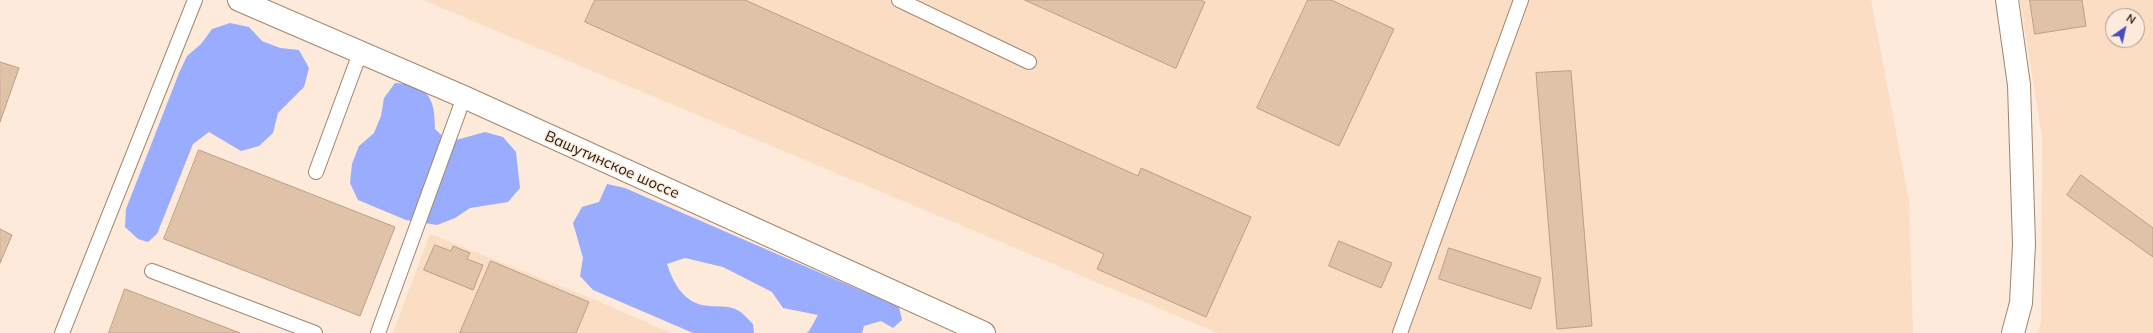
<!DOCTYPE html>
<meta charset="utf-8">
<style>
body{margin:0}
#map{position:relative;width:2153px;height:333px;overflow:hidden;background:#fdeada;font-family:Mulish,sans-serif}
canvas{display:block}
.north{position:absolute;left:2105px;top:8px;width:40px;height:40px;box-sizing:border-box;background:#fdeada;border:1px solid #a7988a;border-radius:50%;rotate:34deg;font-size:11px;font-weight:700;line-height:16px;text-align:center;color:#271c12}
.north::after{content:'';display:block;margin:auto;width:14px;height:18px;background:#444fc4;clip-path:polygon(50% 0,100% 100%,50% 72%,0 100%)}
</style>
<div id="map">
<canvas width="2153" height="333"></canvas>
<div class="north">N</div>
</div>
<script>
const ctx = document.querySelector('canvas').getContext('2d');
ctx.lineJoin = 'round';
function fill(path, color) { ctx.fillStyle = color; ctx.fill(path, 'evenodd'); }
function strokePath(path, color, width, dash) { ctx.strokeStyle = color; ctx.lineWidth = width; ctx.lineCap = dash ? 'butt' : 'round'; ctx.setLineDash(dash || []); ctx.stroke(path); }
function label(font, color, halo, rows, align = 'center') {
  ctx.font = font + ' Mulish,sans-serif'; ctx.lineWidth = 3; ctx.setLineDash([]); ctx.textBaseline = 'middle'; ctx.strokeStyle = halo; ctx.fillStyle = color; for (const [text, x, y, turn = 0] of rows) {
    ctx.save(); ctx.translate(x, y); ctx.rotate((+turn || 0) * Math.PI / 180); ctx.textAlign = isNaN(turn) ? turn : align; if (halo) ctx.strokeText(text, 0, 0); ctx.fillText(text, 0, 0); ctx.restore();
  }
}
fill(new Path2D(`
 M423,0H1871L1909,201L1913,333H1218Z
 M2020,0H2153V333H2037L2041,323L2042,136ZM2113,16H2137V40H2113Z
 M430,234L593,299L671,333H393Z`), '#fbddc4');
fill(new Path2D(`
 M230,23L249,27L262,41L280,48L299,50L309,68L304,87L278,113L273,133L259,146L241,151L209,132L193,144L157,234L148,242L138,239L125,227L126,209L179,73L187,56L201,44L212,29Z
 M395,83C428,85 435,97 435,129L449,142L485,132L503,137L516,152L520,188L508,202L470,208L455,218L437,225L406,220L358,200L350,183L352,164L359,146L374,133L381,116L384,98Z
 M607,184L625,188L899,307L902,320L893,328L881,321L864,326L862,333H806L809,331L818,315L783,308L772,292L723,267L685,258L667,264C673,282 682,300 702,305C714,308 728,304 739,311C744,314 749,320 753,324L754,333H693L593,290L580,276L583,258L573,223L582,207L599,202Z`), '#9aacfd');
const building = new Path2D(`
 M595,0H745L1138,176L1141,168L1251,217L1206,317L1097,269L1104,254L585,22Z
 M1025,0H1200L1205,2L1176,68Z
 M1308,0H1331L1394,29L1339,146L1257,108Z
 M2030,0H2082L2086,26L2035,34Z
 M0,62L19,68L0,122Z
 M1571,71L1592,326L1557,329L1536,73Z
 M199,150L395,227L360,316L164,239Z
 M2081,175L2153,228V257L2067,195Z
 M0,229L12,235L0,263Z
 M1339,241L1392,263L1381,288L1329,266Z
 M435,245L451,251L453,246L470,253L467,259L483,265L473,290L424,270Z
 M1449,248L1541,278L1531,309L1439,279Z
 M491,261L589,302L576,333H460Z
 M125,289L240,333H109Z`);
fill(building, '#e0c2a8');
strokePath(building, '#ba9e85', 1);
const service = new Path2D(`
 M899,0L1029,62
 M316,172L360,53
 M152,271L315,333
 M62,333L195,0
 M378,333L464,97
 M1400,333L1521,0`);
const tertiary = new Path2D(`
 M239,0L464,97L984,333
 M2007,0L2019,85L2024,244L2021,303L2013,333`);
strokePath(service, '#a1856d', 16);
strokePath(tertiary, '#a1856d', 24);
strokePath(service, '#fff', 14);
strokePath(tertiary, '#fff', 22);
label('15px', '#271c12', '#fdeada', [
 ["Вашутинское шоссе",612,165,24]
]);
</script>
